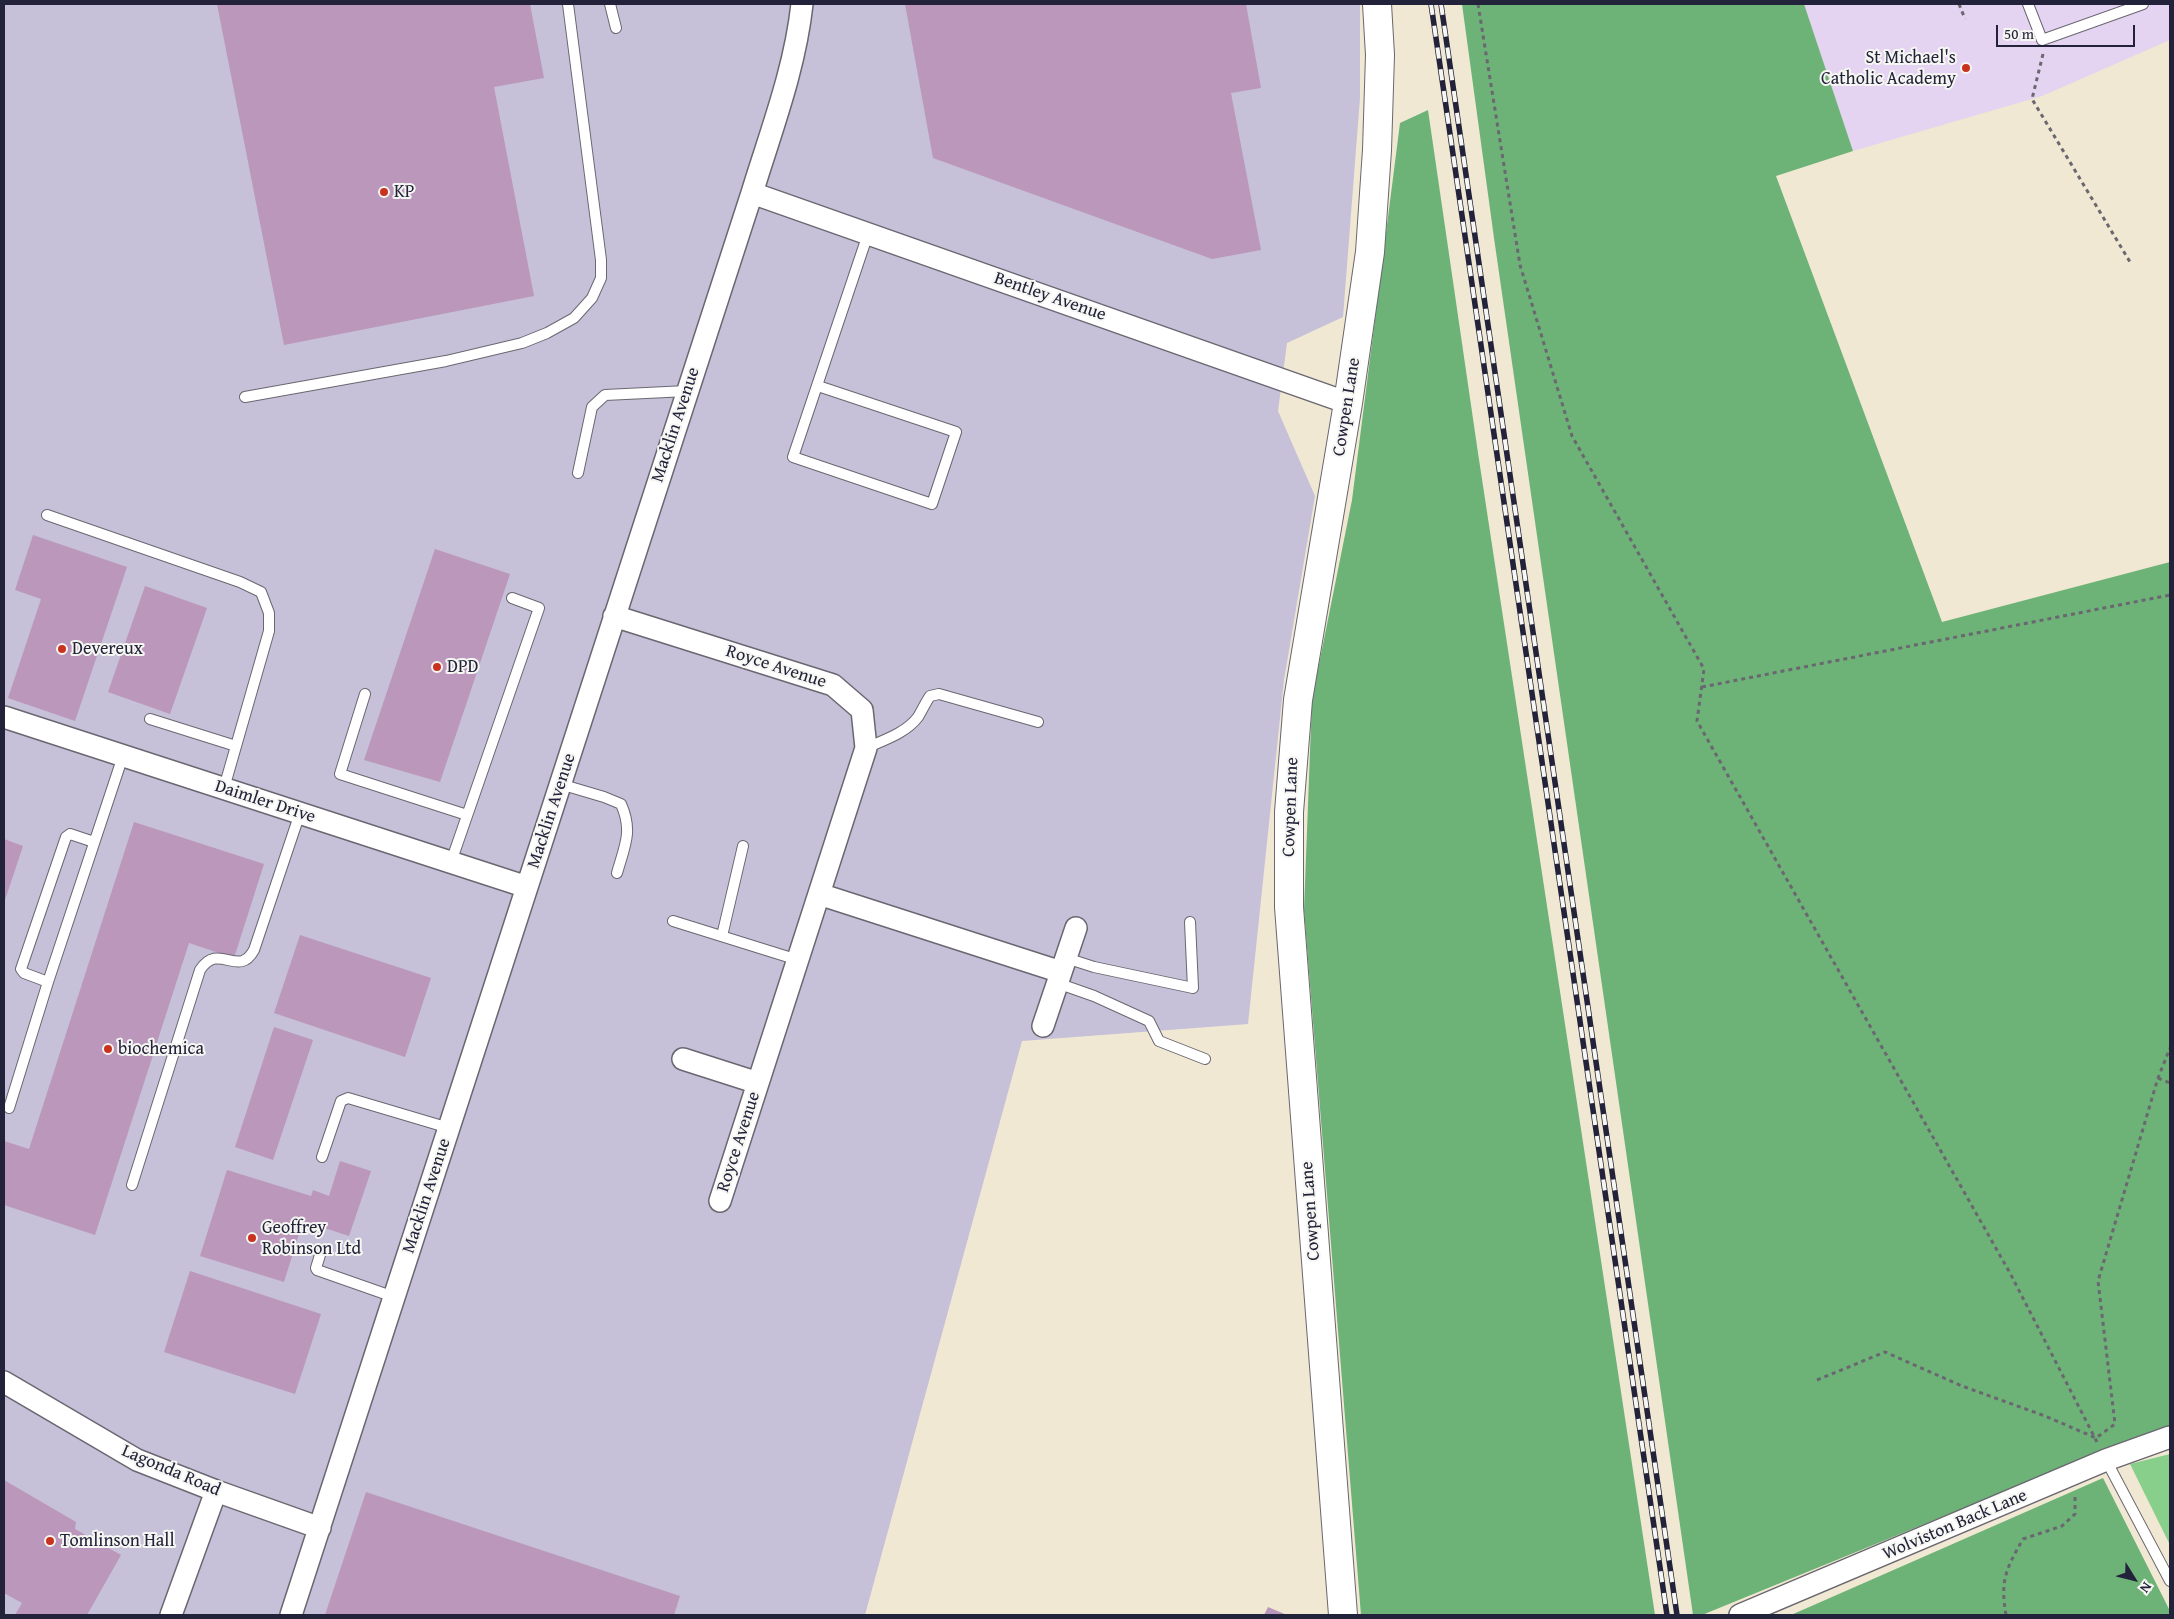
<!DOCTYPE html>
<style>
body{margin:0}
#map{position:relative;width:2174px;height:1619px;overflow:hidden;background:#f0e8d2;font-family:"Gentium Book Plus",serif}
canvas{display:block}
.frame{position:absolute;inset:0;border:5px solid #22223b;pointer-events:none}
.north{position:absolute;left:2109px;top:1554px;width:50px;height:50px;-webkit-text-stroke:4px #f6f6f2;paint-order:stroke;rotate:126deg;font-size:14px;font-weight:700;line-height:20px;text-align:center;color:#22223b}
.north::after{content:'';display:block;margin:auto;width:18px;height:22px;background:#22223b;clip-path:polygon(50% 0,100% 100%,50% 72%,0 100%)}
.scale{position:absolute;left:1996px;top:25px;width:139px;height:22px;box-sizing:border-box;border:2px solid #22223b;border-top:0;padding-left:6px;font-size:15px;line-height:18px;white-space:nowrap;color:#22223b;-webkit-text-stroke:4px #f6f6f2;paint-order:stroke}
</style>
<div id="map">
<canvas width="2174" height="1619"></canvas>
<div class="frame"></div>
<div class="north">N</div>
<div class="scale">50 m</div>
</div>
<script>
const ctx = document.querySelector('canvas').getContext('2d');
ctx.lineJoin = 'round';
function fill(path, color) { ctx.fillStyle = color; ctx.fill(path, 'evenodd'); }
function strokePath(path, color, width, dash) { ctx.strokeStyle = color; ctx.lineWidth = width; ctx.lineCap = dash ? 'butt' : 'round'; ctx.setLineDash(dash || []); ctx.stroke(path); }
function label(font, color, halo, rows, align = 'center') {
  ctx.font = font + ' "Gentium Book Plus",serif'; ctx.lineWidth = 4; ctx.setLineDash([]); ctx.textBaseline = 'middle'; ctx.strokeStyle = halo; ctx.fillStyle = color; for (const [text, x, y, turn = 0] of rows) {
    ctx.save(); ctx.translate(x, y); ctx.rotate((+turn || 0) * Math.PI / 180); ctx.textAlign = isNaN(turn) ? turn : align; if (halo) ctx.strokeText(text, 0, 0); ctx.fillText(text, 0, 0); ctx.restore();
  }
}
fill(new Path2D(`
 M1804,4H2170V40L2042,96L1853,151Z`), '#e4d3f1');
fill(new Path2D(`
 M4,4H1360V98L1343,317L1287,343L1278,411L1315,496L1284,680L1248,1024L1022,1041L865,1615H4Z`), '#c6c0d9');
fill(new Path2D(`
 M2170,1454V1545L2130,1464Z`), '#87cf8b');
fill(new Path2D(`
 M1462,4H1804L1853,151L1776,176L1942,622L2170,562V1428L2091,1456L1702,1615H1693L1494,238Z
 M1428,110L1478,453L1655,1615H1361L1304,910L1312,699L1352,500L1400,123Z
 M2103,1478L2170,1611V1615H1791Z`), '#6db277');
fill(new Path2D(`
 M217,4H530L544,78L494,87L534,296L284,345Z
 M905,4H1246L1261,88L1231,93L1261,250L1212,259L933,158Z
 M33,535L127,567L75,721L8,698L41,599L15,590Z
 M435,549L510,574L440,782L364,760Z
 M145,586L207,608L170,714L108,692Z
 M134,822L264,864L234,958L189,943L95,1235L4,1205V1141L29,1149Z
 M4,839L23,846L4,903Z
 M300,935L431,978L405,1057L274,1013Z
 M274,1027L313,1040L273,1160L235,1147Z
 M340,1161L371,1171L349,1236L303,1221L284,1282L200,1256L227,1170L311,1196L313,1190L329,1196Z
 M190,1271L321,1314L295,1394L164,1352Z
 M4,1480L76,1522L75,1529L121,1555L87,1615H15L22,1603L4,1593L5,1555L4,1554Z
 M366,1492L680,1596L674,1615H325Z
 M1268,1607L1287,1615H1264Z`), '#ba97bb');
const lane = new Path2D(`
 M610,4L616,28
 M2028,4L2042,40L2143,4
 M818,386L956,432L932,504L793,457L868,234
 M245,397L446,361L522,343L547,333L574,318L592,298L601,278V260L568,4
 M578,473L592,407L605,395L687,391
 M47,515L240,582L261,592L269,613V631L224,788
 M365,694L340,774L467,815
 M150,719L236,746
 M866,748C884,740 906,733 918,717C922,710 926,702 930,696L939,694L1038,722
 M560,784L604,797L621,804C633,831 625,845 617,873
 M451,862L539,608L512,598
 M673,921L798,960
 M722,936L743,846
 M1066,958L1094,967L1193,988L1190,922
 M48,982L24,973L21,969L66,837L70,834L94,842
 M1057,983L1094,996L1149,1021L1159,1041L1205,1059
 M9,1108L48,982L123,756
 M322,1157L341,1101L348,1098L449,1128
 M132,1185L200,970C219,941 238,979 254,950L300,813
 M320,1255L316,1268L317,1270L394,1297
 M2106,1460L2170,1581`);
const street = new Path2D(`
 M752,193L1348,403
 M614,616L833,685L862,710L866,748L720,1201
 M4,717L527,887
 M819,894L1061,972
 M1043,1026L1076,928
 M683,1059L758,1083
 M4,1382L137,1460L216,1491L320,1528
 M171,1615L216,1491
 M291,1615L752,193C771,131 795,69 802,4
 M1740,1615L2106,1460L2170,1437`);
const secondary = new Path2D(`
 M1343,1615L1289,907V812L1298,700L1348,403L1370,252L1377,150L1380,55L1377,4`);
strokePath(lane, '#6a6770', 12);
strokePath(street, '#6a6770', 24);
strokePath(secondary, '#6a6770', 30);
strokePath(new Path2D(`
 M1478,4L1520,265L1572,436L1704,669L1697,721L2010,1273L2098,1444
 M1959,4L1965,19
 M2043,54L2032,99L2130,262
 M1702,687L2170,595
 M2158,1078L2170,1083
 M1817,1380L1885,1352L1962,1386L2045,1416L2096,1438L2115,1424L2098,1281L2158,1078L2170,1048
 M2006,1615C2000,1580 2006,1569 2023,1539L2062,1526L2075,1514V1493`), '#6a6770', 3, [4, 4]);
strokePath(lane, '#fff', 10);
strokePath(street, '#fff', 21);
strokePath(secondary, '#fff', 28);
const rail = new Path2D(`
 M1431,4L1667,1615
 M1441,4L1677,1615`);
strokePath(rail, '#22223b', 5.5);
strokePath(rail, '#f6f6f2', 4, [11]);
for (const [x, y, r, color] of [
 [1966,68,5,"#c8321e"],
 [384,192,5,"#c8321e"],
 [62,649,5,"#c8321e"],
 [437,667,5,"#c8321e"],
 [108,1049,5,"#c8321e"],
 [252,1238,5,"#c8321e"],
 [50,1541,5,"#c8321e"]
]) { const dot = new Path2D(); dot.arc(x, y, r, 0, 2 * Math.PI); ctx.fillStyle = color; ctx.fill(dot); strokePath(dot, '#f6f6f2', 2); }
label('18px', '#22223b', '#f6f6f2', [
 ["St Michael's",1956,58,"right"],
 ["Catholic Academy",1956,79,"right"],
 ["KP",394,192],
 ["Devereux",72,649],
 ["DPD",447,667],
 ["biochemica",118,1049],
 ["Geoffrey",262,1228],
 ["Robinson Ltd",262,1249],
 ["Tomlinson Hall",60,1541]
], 'left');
label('18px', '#22223b', '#f6f6f2', [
 ["Bentley Avenue",1050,297,19],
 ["Cowpen Lane",1347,407,-81],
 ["Macklin Avenue",676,425,-72],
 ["Royce Avenue",776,667,18],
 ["Daimler Drive",265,802,18],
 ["Cowpen Lane",1291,807,-88],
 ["Macklin Avenue",552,811,-72],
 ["Royce Avenue",739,1142,-72],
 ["Macklin Avenue",427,1196,-72],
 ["Cowpen Lane",1311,1211,-94],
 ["Lagonda Road",171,1471,23],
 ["Wolviston Back Lane",1955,1525,-23]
]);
</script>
